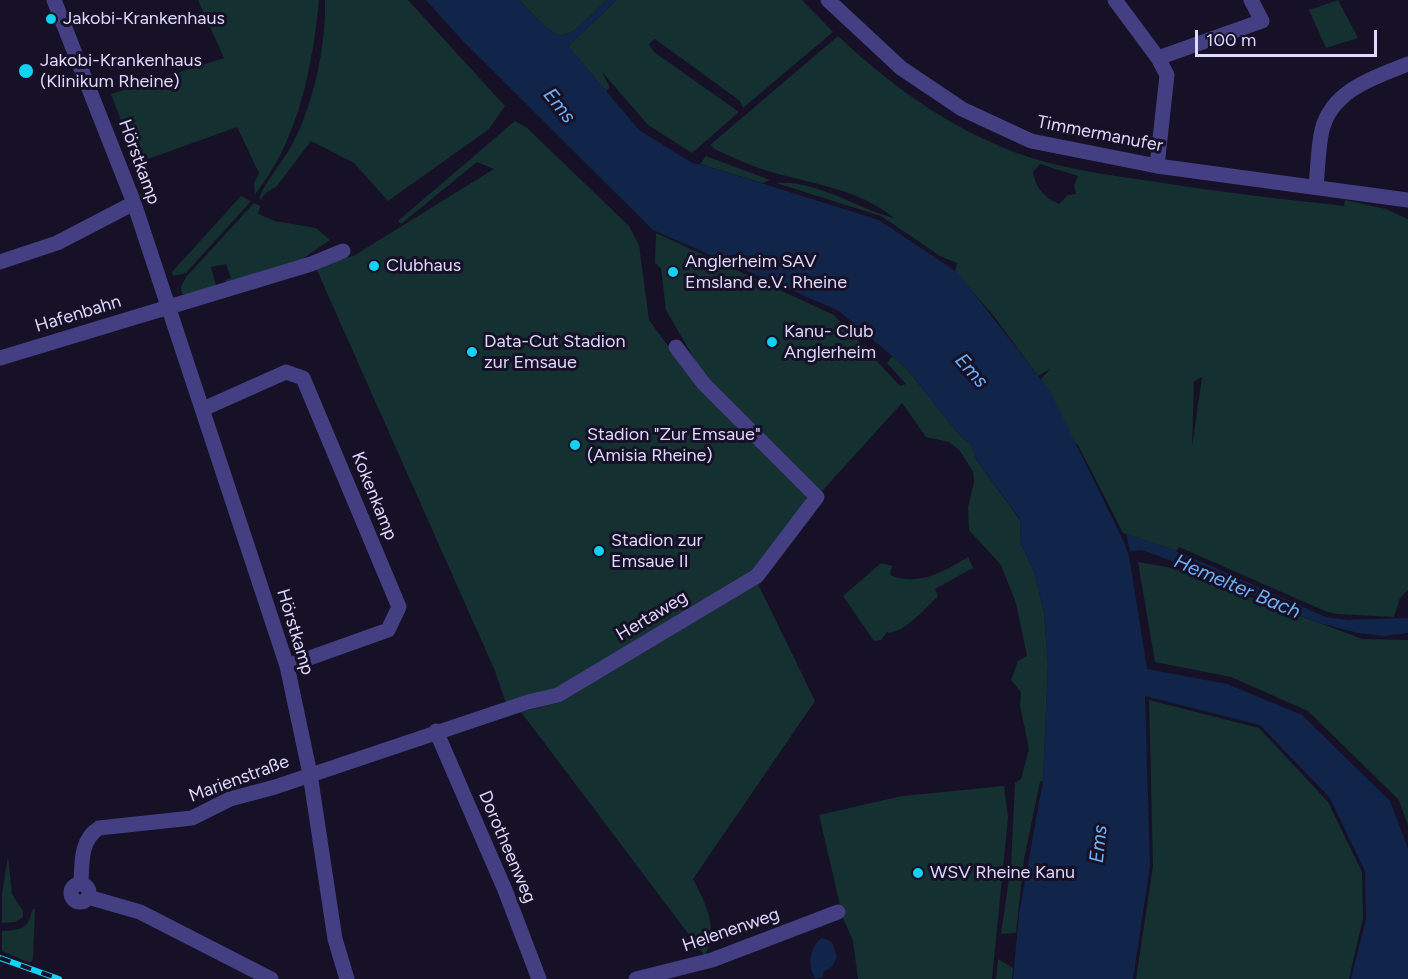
<!DOCTYPE html>
<meta charset="utf-8">
<style>
body{margin:0}
#map{position:relative;width:1408px;height:979px;overflow:hidden;background:#161127;font-family:Figtree,sans-serif}
canvas{display:block}
.scale{position:absolute;left:1195px;top:30px;width:182px;height:27px;box-sizing:border-box;border:3px solid #ded9fd;border-top:0;padding-left:8px;font-size:18px;line-height:21px;white-space:nowrap;color:#ded9fd;-webkit-text-stroke:4px #161127;paint-order:stroke}
</style>
<div id="map">
<canvas width="1408" height="979"></canvas>
<div class="scale">100 m</div>
</div>
<script>
const ctx = document.querySelector('canvas').getContext('2d');
ctx.lineJoin = 'round';
function fill(path, color) { ctx.fillStyle = color; ctx.fill(path, 'evenodd'); }
function strokePath(path, color, width, dash) { ctx.strokeStyle = color; ctx.lineWidth = width; ctx.lineCap = dash ? 'butt' : 'round'; ctx.setLineDash(dash || []); ctx.stroke(path); }
function label(font, color, halo, rows, align = 'center') {
  ctx.font = font + ' Figtree,sans-serif'; ctx.lineWidth = 6; ctx.setLineDash([]); ctx.textBaseline = 'middle'; ctx.strokeStyle = halo; ctx.fillStyle = color; for (const [text, x, y, turn = 0] of rows) {
    ctx.save(); ctx.translate(x, y); ctx.rotate((+turn || 0) * Math.PI / 180); ctx.textAlign = isNaN(turn) ? turn : align; if (halo) ctx.strokeText(text, 0, 0); ctx.fillText(text, 0, 0); ctx.restore();
  }
}
fill(new Path2D(`
 M198,0H319C313,65 298,142 255,194L254,183L259,173L237,127L137,163L111,94L224,58Z
 M325,0H408L505,106L489,129L388,201L354,163L311,141L277,186L266,193L261,199L259,198C267,179 283,162 293,143C314,102 326,46 325,0Z
 M519,0H607C558,46 566,48 519,0Z
 M617,0H802L833,32L743,108L740,101L655,39L649,44L654,52L739,112L692,153L648,125L602,72L610,88L606,91L568,46Z
 M1338,0L1358,38L1326,48L1309,10Z
 M838,36C887,82 941,122 1004,148C1050,167 1101,174 1150,181C1213,191 1280,199 1344,206L1345,200L1386,209L1408,219V590L1400,598L1394,617L1336,614L1325,611L1179,547L1176,551L1123,533L1078,445C1061,429 1044,402 1041,379L1050,369L1038,376L993,315L955,272L957,263L940,256L881,216L776,183C818,180 855,208 894,218C860,189 808,183 768,171C750,166 733,157 716,150L710,145ZM1040,164L1078,176L1074,186L1076,194L1068,195L1059,204C1044,197 1036,189 1033,172ZM1202,377L1192,447L1194,381Z
 M515,121L526,127L629,226L639,245L649,320L698,387L812,502L754,573L559,687L506,703L495,671L316,268L355,255L494,169L477,162L401,224L398,221Z
 M706,156L770,180L762,183L700,164Z
 M241,196L251,201L186,273L173,276L172,272Z
 M254,203L260,206L258,214L275,221L316,228L330,240L301,260L226,283L225,280L231,278L226,264L211,267L216,285L188,295L182,294L181,287L186,277Z
 M656,233L834,315L900,386L906,384L887,363L892,356L906,368L961,437L971,444L977,461L1020,520L1021,544L1034,571L1044,612L1048,665L1043,781L1040,782L1024,859L1016,933L1001,934L1011,865L1015,783L1021,779L1029,749L1020,706L1021,692L1011,680L1018,661L1027,656L1016,603L1001,565L969,530L968,507L974,482L973,472L960,451L949,442L926,437L902,403L823,490L818,491L707,381L666,310L661,268L655,263Z
 M968,557L973,568L935,589L938,596C928,606 900,637 887,632L881,640L874,641L843,596L881,563L892,566L890,575C918,587 943,572 968,557Z
 M1138,562L1173,568L1362,639L1408,640V826L1399,800L1308,711L1231,677L1155,662Z
 M758,584L815,701L693,879C707,907 718,925 705,956L521,712L561,702Z
 M1149,700L1259,728L1328,802L1362,872L1363,918L1349,979H1136L1153,866Z
 M1004,786L1008,818L992,979H858L853,941L843,918L819,815L902,796Z
 M8,856L12,894L23,911V917L16,922L2,923V894Z
 M35,909L33,959L30,963L2,951V931C20,930 29,929 32,910Z
 M998,959L1013,968L1012,979H996Z`), '#143030');
fill(new Path2D(`
 M426,0H519C566,48 558,46 607,0H617L568,46L639,130L694,164H700L879,220L958,273L1050,391L1121,536L1129,556L1147,669L1227,684L1302,715L1390,801L1408,848V979H1351L1366,919L1365,871L1330,798L1260,725L1145,696L1150,866L1133,979H1013L1019,914L1043,781L1048,665L1044,612L1034,571L1021,544L1020,519L977,461L971,444L961,437L906,368L839,311L653,230L461,39Z
 M1126,533L1186,555L1326,617L1348,620L1408,618V633L1384,636L1358,633L1316,622L1180,564L1142,550L1130,551Z
 M822,938L832,942L837,957L832,967L824,971L823,977L816,979C807,968 809,946 822,938Z`), '#11254a');
strokePath(new Path2D(`
 M54,0L134,203L287,666L310,774L335,939L347,979
 M828,0L901,68L962,109L1031,141L1157,166L1408,200
 M1115,0L1158,58L1167,75L1157,166
 M1158,58L1262,21L1251,0
 M1316,186C1318,168 1318,147 1322,130C1332,90 1375,77 1408,64
 M0,262L57,243L134,203
 M0,358L311,264L343,251
 M203,409L286,372L303,378L399,607L388,630L287,666
 M436,731L505,890L539,979
 M71 893a9 9 0 1 1 18 0a9 9 0 1 1-18 0Z
 M81,884C82,863 80,840 99,828L192,818L230,799L275,787L528,702L558,695L757,576L817,497L704,384L676,347
 M88,897L140,912L271,979
 M636,979L712,960L838,912`), '#443f83', 15);
const rail = new Path2D(`
 M0,958L59,979`);
strokePath(rail, '#10d2f2', 6);
strokePath(rail, '#161127', 4, [11]);
for (const [x, y, r, color] of [
 [51,19,6,"#10d2f2"],
 [26,71,8,"#10d2f2"],
 [374,266,6,"#10d2f2"],
 [673,272,6,"#10d2f2"],
 [772,342,6,"#10d2f2"],
 [472,352,6,"#10d2f2"],
 [575,445,6,"#10d2f2"],
 [599,551,6,"#10d2f2"],
 [918,873,6,"#10d2f2"]
]) { const dot = new Path2D(); dot.arc(x, y, r, 0, 2 * Math.PI); ctx.fillStyle = color; ctx.fill(dot); strokePath(dot, '#161127', 2); }
label('18px', '#ded9fd', '#161127', [
 ["Jakobi-Krankenhaus",63,19],
 ["Jakobi-Krankenhaus",40,61],
 ["(Klinikum Rheine)",40,82],
 ["Anglerheim SAV",685,262],
 ["Emsland e.V. Rheine",685,283],
 ["Clubhaus",386,266],
 ["Kanu- Club",784,332],
 ["Anglerheim",784,353],
 ["Data-Cut Stadion",484,342],
 ["zur Emsaue",484,363],
 ["Stadion \"Zur Emsaue\"",587,435],
 ["(Amisia Rheine)",587,456],
 ["Stadion zur",611,541],
 ["Emsaue II",611,562],
 ["WSV Rheine Kanu",930,873]
], 'left');
label('18px', '#ded9fd', '#161127', [
 ["Timmermanufer",1100,134,11],
 ["Hörstkamp",139,162,70],
 ["Hafenbahn",78,314,-17],
 ["Kokenkamp",374,496,68],
 ["Hertaweg",652,616,-31],
 ["Hörstkamp",295,632,73],
 ["Marienstraße",239,779,-20],
 ["Dorotheenweg",507,847,67],
 ["Helenenweg",731,930,-19]
]);
label('italic 20px', '#6cb1f7', '#161127', [
 ["Ems",559,106,51],
 ["Ems",971,371,48],
 ["Hemelter Bach",1237,587,23],
 ["Ems",1099,844,-84]
]);
</script>
